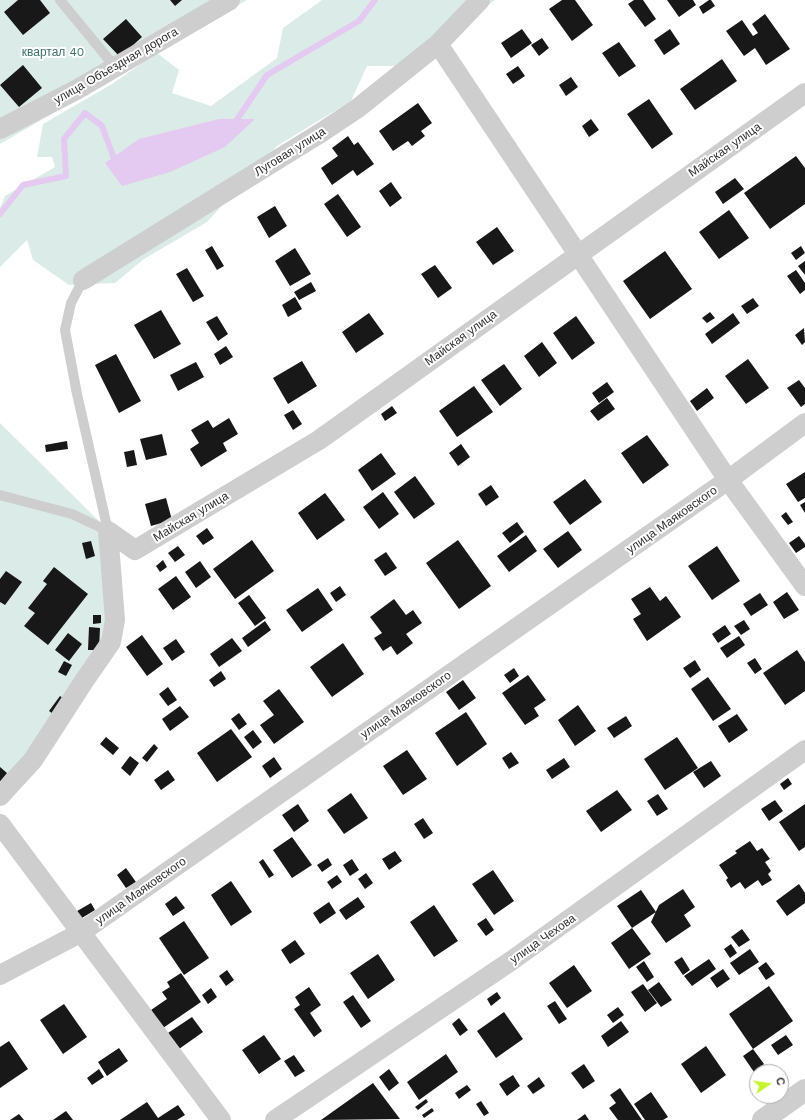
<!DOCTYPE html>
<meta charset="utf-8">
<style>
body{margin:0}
#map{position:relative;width:805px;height:1120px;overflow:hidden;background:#fff;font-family:"Work Sans",sans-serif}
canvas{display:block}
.north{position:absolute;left:749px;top:1064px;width:40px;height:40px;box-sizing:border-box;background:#fff;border:1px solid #adadad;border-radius:50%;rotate:77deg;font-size:11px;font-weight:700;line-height:16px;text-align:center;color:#313131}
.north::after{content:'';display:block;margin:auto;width:14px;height:18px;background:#c3f427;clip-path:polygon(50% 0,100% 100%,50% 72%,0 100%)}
</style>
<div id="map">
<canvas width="805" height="1120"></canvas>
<div class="north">С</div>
</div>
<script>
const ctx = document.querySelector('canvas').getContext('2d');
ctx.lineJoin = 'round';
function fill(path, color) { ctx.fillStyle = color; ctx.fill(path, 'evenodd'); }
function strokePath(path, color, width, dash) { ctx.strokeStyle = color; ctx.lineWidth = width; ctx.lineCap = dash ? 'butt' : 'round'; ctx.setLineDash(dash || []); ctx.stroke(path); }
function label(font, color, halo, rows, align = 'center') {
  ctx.font = font + ' "Work Sans",sans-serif'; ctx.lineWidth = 4; ctx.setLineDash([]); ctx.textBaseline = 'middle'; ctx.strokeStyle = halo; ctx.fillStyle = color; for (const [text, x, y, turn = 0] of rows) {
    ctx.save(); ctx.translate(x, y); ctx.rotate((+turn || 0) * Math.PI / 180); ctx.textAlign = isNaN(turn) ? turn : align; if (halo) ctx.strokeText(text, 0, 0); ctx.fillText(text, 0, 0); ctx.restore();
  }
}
fill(new Path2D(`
 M0,0H247L157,53L179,70L172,93L211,106L277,58L283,28L322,0H495L407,66H367L351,101L277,146L207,222L144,259L115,283L69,285L33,260L27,240L0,267V208L5,196L55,167L52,157H37L43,124L112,84L155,54L0,144Z
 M0,423L108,530L116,644L0,800Z`), '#dbece8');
fill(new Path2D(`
 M219,119H255L225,147L170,172L122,186L105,163L139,139Z`), '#e4c9f0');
strokePath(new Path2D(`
 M234,124L267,75L359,21L375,0
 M0,214L23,185L66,176L64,139L85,113L102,126L116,164`), '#e4c9f0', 6);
fill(new Path2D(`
 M18,0H40L50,13L23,35L4,12Z
 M170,0H182L175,6Z
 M562,0H575L593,25L572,41L549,9Z
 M634,0H643L656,19L645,27L628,4Z
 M667,0H693L696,5L679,17Z
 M709,0H711L715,6L703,14L699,7Z
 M765,14L790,49L766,65L755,48L744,56L726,31L742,20L753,36L758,33L752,24Z
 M126,19L142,37L120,57L103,39Z
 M522,29L532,43L511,58L501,43Z
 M670,29L680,44L664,55L654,40Z
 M542,38L549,48L539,56L531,45Z
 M619,42L636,66L619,77L602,53Z
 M722,59L737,81L695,110L680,89Z
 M23,65L42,88L19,107L0,85Z
 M518,66L525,76L513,84L506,74Z
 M571,77L578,87L566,96L559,85Z
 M649,99L673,134L652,149L627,114Z
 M418,103L432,123L421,131L425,136L412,146L408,141L393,151L379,131Z
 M591,119L599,130L589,137L582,126Z
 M348,136L354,145L358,142L374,164L357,176L353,170L332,185L321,168L338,156L332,148Z
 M796,156L805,168V204L770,229L744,193Z
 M735,178L744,189L723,204L715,192Z
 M391,182L402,198L390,207L379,191Z
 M338,194L361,227L347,237L324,204Z
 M275,206L287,226L269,238L257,217Z
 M729,210L749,238L719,259L699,232Z
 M497,227L514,251L493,265L476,242Z
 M212,246L224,266L217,270L205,250Z
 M801,246L805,253L796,260L791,253Z
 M295,248L311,274L290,286L275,261Z
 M665,251L692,289L650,319L623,281Z
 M805,261V275L798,266Z
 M435,265L452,288L438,298L421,274Z
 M187,268L204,296L193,302L176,274Z
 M796,270L805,283V290L800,294L787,276Z
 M311,282L316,291L299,300L294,292Z
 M295,297L302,309L288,317L282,305Z
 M753,298L759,306L747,314L741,306Z
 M161,310L181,344L154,359L134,325Z
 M710,312L715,318L707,323L702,318Z
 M369,313L384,334L356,353L342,332Z
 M733,313L740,323L712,344L705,334Z
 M217,316L228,334L218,341L206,322Z
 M576,316L595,343L572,360L553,333Z
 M804,328L805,342L802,345L795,335Z
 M542,342L557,363L539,377L524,356Z
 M226,346L233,357L220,365L214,354Z
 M116,354L141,401L119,413L95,365Z
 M748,359L769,388L746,404L725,376Z
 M302,361L317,386L288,404L273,378Z
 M196,362L204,377L178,391L170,375Z
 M504,364L522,389L500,406L481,380Z
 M799,380L805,388V404L801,407L787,388Z
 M607,382L614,392L599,403L592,393Z
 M474,386L493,412L457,437L439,411Z
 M707,388L714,398L697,411L690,401Z
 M607,398L615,409L598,421L590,411Z
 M392,406L397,413L385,421L381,414Z
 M293,410L302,424L293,430L284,415Z
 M229,418L238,434L223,443L227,451L201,467L190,449L199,443L191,430L208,420L213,428Z
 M162,434L167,455L146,460L140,439Z
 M647,435L669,465L643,484L621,453Z
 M67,441L68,449L46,452L45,445Z
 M461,444L470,457L458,466L449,453Z
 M134,450L137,465L127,467L124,452Z
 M381,453L396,474L372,491L358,470Z
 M805,472V498L798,502L786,484Z
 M415,476L435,504L414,519L394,492Z
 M585,479L602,502L570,525L553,502Z
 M491,485L499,497L486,506L478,494Z
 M383,492L399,514L379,529L363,507Z
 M325,493L345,520L317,540L298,513Z
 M166,498L172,520L151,526L145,504Z
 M805,502V513L800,505Z
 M786,512L793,522L788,525L781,516Z
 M517,522L524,532L510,543L502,533Z
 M207,528L214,538L203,545L196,536Z
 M568,531L582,550L558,568L543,549Z
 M526,535L537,551L509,572L497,556Z
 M799,536L805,544V547L796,553L789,543Z
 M252,540L274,571L235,599L213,569Z
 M458,540L491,586L459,609L426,563Z
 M91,541L95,556L86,559L82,543Z
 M178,546L185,555L175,562L168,553Z
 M717,546L740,581L712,600L688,566Z
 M386,552L397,568L385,576L374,560Z
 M163,560L167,567L160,572L156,566Z
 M200,561L211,577L196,588L185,572Z
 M54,567L88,594L48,645L24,626L35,613L28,608L47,584L43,581Z
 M6,571L22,582L5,605L0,602V579Z
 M176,576L191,597L173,610L158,589Z
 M340,586L346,595L336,602L330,593Z
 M650,587L660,601L666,596L681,617L647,641L633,619L641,614L631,599Z
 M318,588L333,610L302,632L286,610Z
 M787,592L799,610L784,619L773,602Z
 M760,593L768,605L751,616L743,604Z
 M249,595L266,618L255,626L238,603Z
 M394,599L406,615L413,610L422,623L406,634L413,643L397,655L391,646L383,651L374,638L382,633L370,617Z
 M93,615H101V623L93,624Z
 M744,620L750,629L741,635L734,626Z
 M265,621L271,630L248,647L242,638Z
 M725,625L731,634L718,643L712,634Z
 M89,627L100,628L99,650H88Z
 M68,633L82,644L69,661L55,650Z
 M142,635L163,664L147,676L126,647Z
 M739,636L745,645L727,658L720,648Z
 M232,638L242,651L219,667L210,654Z
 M176,639L185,652L172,661L163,648Z
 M343,643L364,674L332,697L310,667Z
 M797,650L805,662V691L785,705L763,673Z
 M755,658L762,669L755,674L747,663Z
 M695,660L701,670L690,678L683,668Z
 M64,661L72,665L66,676L58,672Z
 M514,668L519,676L510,683L504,675Z
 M221,671L226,679L214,687L209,680Z
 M528,675L546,700L534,708L539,716L525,725L502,693Z
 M708,677L731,709L713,721L691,689Z
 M463,680L476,698L459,710L446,692Z
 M168,687L177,700L168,706L159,694Z
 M279,689L304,722L274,744L260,725L274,715L263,701Z
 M60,696L67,701L56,716L49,711Z
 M578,705L596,731L575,746L558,720Z
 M180,706L189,717L170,731L162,719Z
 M466,712L487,744L457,766L435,733Z
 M239,713L247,724L239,730L231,719Z
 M737,714L748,730L729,743L718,726Z
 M626,716L632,726L614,738L607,728Z
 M231,729L252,757L217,782L197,753Z
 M253,730L262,742L253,749L244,737Z
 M106,737L119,748L113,755L100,744Z
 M677,737L698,768L665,790L644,759Z
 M154,744L158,748L147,762L142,758Z
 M407,750L427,779L403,795L383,766Z
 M511,752L519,763L509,769L502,758Z
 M130,756L139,763L130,776L121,768Z
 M274,757L282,769L270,778L262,766Z
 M564,758L570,767L552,779L546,770Z
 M711,761L721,776L704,788L693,772Z
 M0,767L7,773L0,782Z
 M168,770L175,780L161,790L154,780Z
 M788,778L792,784L784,790L780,784Z
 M617,790L632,810L601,832L586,811Z
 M351,793L368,818L344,834L327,810Z
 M658,794L668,809L657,816L647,801Z
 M775,800L783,811L769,821L761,809Z
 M298,804L309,821L294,832L282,815Z
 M805,804V847L799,851L779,822Z
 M423,818L433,833L424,839L414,824Z
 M292,837L312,865L292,878L273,850Z
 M750,841L757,851L762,848L770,859L765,862L771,871L768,874L772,880L762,886L758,880L745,889L740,882L731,888L726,880L728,878L719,865L737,853L735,851Z
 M395,851L402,861L389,870L382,859Z
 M328,858L332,865L322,872L317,865Z
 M263,859L274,875L269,878L259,862Z
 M352,859L359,870L350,876L343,865Z
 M126,868L136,882L126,888L117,875Z
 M493,870L514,901L494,915L472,884Z
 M366,873L373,883L365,889L358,879Z
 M337,875L342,882L332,889L327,882Z
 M231,881L252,912L231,926L211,895Z
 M799,884L805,893V903L787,916L776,901Z
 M683,889L695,907L684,915L691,926L666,943L651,922L659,905Z
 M641,890L656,912L632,928L617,906Z
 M176,896L185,908L173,916L165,904Z
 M358,897L365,907L346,920L339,910Z
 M329,902L336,913L320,924L313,913Z
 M91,903L95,910L77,921L72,914Z
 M434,905L458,941L434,957L410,922Z
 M486,918L494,930L486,936L477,924Z
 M184,921L209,958L184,975L159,938Z
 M632,928L651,954L629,969L611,943Z
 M742,929L750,940L739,947L731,937Z
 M295,940L305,954L290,964L281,950Z
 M731,944L737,953L730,958L724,949Z
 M750,949L759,962L739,975L730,963Z
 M378,954L395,980L368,999L350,973Z
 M682,957L690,970L683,975L674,962Z
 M709,959L716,969L692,986L684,976Z
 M644,961L654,977L647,982L636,967Z
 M766,962L775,974L766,980L758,968Z
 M574,965L592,991L567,1008L549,983Z
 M723,969L730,979L717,988L710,978Z
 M227,970L234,980L226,986L219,976Z
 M181,973L201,1002L163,1028L151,1010L167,999L162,992L170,987L167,982Z
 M659,982L672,1000L661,1007L648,990Z
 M643,984L657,1003L645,1012L631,992Z
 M769,986L793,1021L753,1049L729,1014Z
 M309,987L321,1005L310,1013L322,1031L314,1037L294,1009L300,1005L295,997Z
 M211,988L217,997L208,1004L202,995Z
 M497,992L501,998L491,1006L487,999Z
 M353,995L371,1021L361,1028L343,1002Z
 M555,1001L567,1019L559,1024L547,1006Z
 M64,1004L87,1037L63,1054L40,1020Z
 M618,1007L624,1015L613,1023L607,1015Z
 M504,1012L523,1039L496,1058L477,1031Z
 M192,1017L203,1032L179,1049L168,1033Z
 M459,1018L468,1030L460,1036L452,1024Z
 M621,1021L629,1032L608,1047L601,1036Z
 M264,1035L281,1059L259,1074L242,1050Z
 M786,1035L793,1045L778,1055L771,1045Z
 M9,1041L28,1069L0,1088V1047Z
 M706,1046L726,1075L701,1093L681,1064Z
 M119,1048L128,1061L107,1076L98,1062Z
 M753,1049L764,1064L754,1072L743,1056Z
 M446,1054L458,1072L419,1100L407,1082Z
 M294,1055L305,1071L295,1077L284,1061Z
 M584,1064L595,1081L583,1089L571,1073Z
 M99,1069L104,1077L92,1085L87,1078Z
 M389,1069L399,1083L389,1091L379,1077Z
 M513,1075L520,1086L507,1096L499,1084Z
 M539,1077L545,1086L533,1094L527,1086Z
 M373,1083L400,1119L321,1120Z
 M467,1085L471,1090L459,1099L455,1093Z
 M620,1088L642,1120H618L609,1108L616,1103L610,1095Z
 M651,1092L668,1117L663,1120H645L634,1104Z
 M426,1099L428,1102L418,1110L415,1107Z
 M481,1101L489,1113L484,1116L476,1104Z
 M147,1102L158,1118L178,1105L185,1115L177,1120H120Z
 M432,1108L434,1111L424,1118L422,1115Z
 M66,1111L73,1120H53Z
 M19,1114L24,1120H10Z
 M585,1114L589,1120H577Z`), '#181818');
strokePath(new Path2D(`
 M60,0L115,67
 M83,280L71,303L65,330L77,394L108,531
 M0,495L72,514L108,531`), '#cecece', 10);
strokePath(new Path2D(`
 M438,44L728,480L805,586
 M0,129L76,90L230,0
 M83,280L322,132L358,108L438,44L480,0
 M108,531L135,550L319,440L805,93
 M0,796L33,760L84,681L111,642L115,620L108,531
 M0,824L221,1120
 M0,975L80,933L728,480L805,423
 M275,1120L511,961L805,750`), '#cecece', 20);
strokePath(new Path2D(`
 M763,1120L805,1090`), '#cecece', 22);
label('12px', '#3a7169', '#fff', [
 ["квартал 40",53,52]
]);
label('12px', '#313131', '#fff', [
 ["улица Объездная дорога",116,66,-30],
 ["Майская улица",725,150,-35],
 ["Луговая улица",290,152,-32],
 ["Майская улица",461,338,-36],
 ["Майская улица",191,517,-31],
 ["улица Маяковского",672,520,-35],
 ["улица Маяковского",406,705,-35],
 ["улица Маяковского",141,891,-35],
 ["улица Чехова",543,939,-35]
]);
</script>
